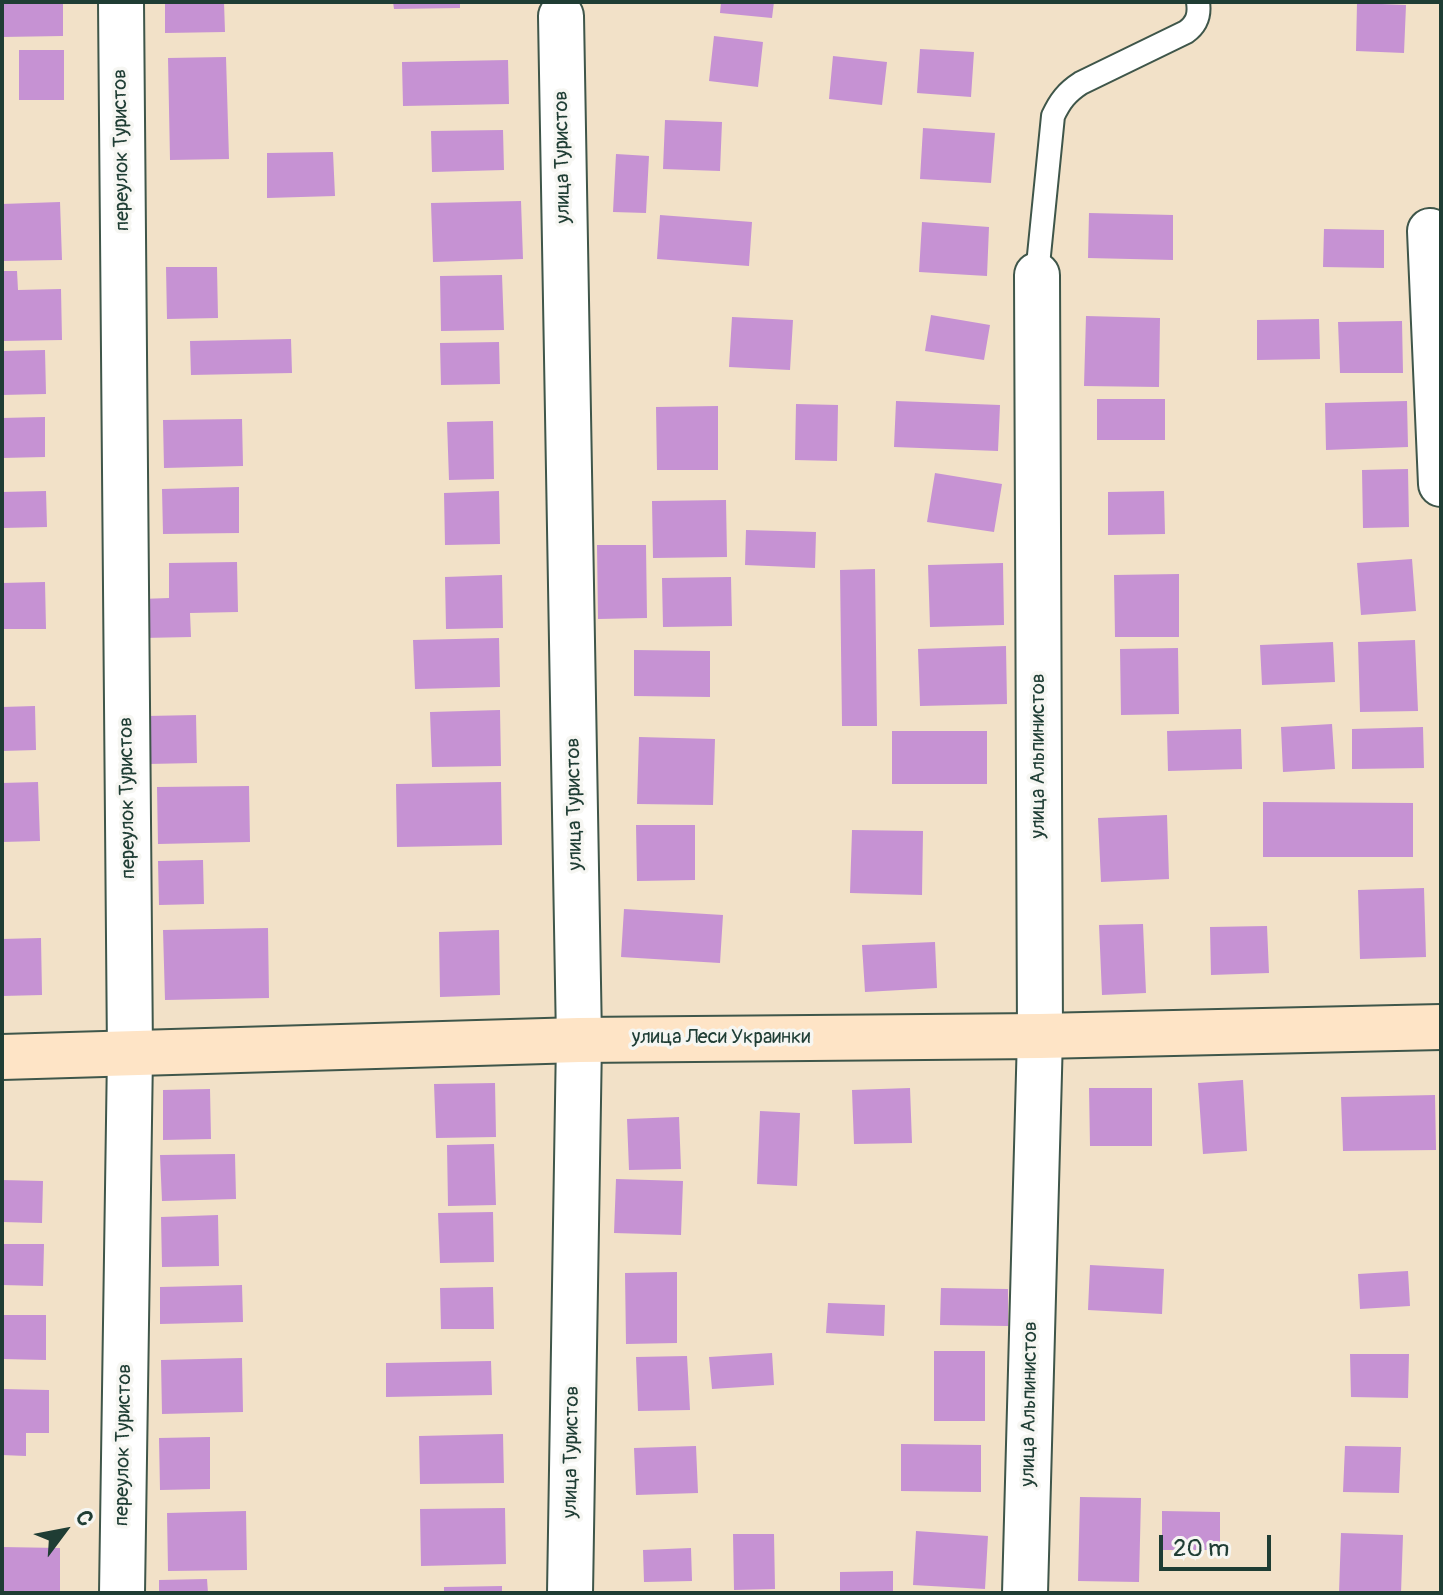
<!DOCTYPE html>
<meta charset="utf-8">
<style>
body{margin:0}
#map{position:relative;width:1443px;height:1595px;overflow:hidden;background:#f2e1c8;font-family:Pangolin,sans-serif}
canvas{display:block}
.frame{position:absolute;inset:0;border:4px solid #1f3d34;pointer-events:none}
.north{position:absolute;left:24px;top:1491px;width:80px;height:80px;-webkit-text-stroke:6px #f6f6f2;paint-order:stroke;rotate:58deg;font-size:22px;font-weight:700;line-height:32px;text-align:center;color:#1f3d34}
.north::after{content:'';display:block;margin:auto;width:28px;height:36px;background:#1f3d34;clip-path:polygon(50% 0,100% 100%,50% 72%,0 100%)}
.scale{position:absolute;left:1159px;top:1535px;width:112px;height:36px;box-sizing:border-box;border:4px solid #1f3d34;border-top:0;padding-left:10px;font-size:24px;line-height:28px;white-space:nowrap;color:#1f3d34;-webkit-text-stroke:6px #f6f6f2;paint-order:stroke}
</style>
<div id="map">
<canvas width="1443" height="1595"></canvas>
<div class="frame"></div>
<div class="north">С</div>
<div class="scale">20 m</div>
</div>
<script>
const ctx = document.querySelector('canvas').getContext('2d');
ctx.lineJoin = 'round';
function fill(path, color) { ctx.fillStyle = color; ctx.fill(path, 'evenodd'); }
function strokePath(path, color, width, dash) { ctx.strokeStyle = color; ctx.lineWidth = width; ctx.lineCap = dash ? 'butt' : 'round'; ctx.setLineDash(dash || []); ctx.stroke(path); }
function label(font, color, halo, rows, align = 'center') {
  ctx.font = font + ' Pangolin,sans-serif'; ctx.lineWidth = 7; ctx.setLineDash([]); ctx.textBaseline = 'middle'; ctx.strokeStyle = halo; ctx.fillStyle = color; for (const [text, x, y, turn = 0] of rows) {
    ctx.save(); ctx.translate(x, y); ctx.rotate((+turn || 0) * Math.PI / 180); ctx.textAlign = isNaN(turn) ? turn : align; if (halo) ctx.strokeText(text, 0, 0); ctx.fillText(text, 0, 0); ctx.restore();
  }
}
fill(new Path2D(`
 M2,2H63V36L2,37Z
 M165,2H224L225,32L165,33Z
 M393,2H460V8L394,9Z
 M721,2H774L772,18L720,13Z
 M1357,3L1406,5L1404,53L1356,51Z
 M714,36L763,42L758,87L709,81Z
 M920,49L974,52L971,97L917,93Z
 M19,50H64V100H19Z
 M833,56L887,62L882,105L829,99Z
 M226,57L229,159L170,160L168,58Z
 M508,60L509,104L403,106L402,62Z
 M665,120L722,122L720,171L663,169Z
 M923,128L995,133L991,183L920,179Z
 M503,130L504,170L432,172L431,131Z
 M333,152L335,196L267,198V153Z
 M616,154L649,156L646,213L613,212Z
 M521,201L523,259L433,262L431,203Z
 M60,202L62,260L2,261V204Z
 M1089,213L1173,215V260L1088,258Z
 M660,215L752,222L749,266L657,259Z
 M922,222L989,227L987,276L919,272Z
 M1324,229L1384,230V268L1323,267Z
 M166,267H217L218,318L167,319Z
 M2,271H17L18,290L61,289L62,340L3,341Z
 M502,275L504,330L441,331L440,276Z
 M931,315L990,325L984,360L925,351Z
 M1086,316L1160,318L1159,387L1084,386Z
 M732,317L793,320L790,370L729,367Z
 M1319,319L1320,359L1257,360V320Z
 M1402,321L1403,373H1340L1338,322Z
 M291,339L292,373L191,375L190,341Z
 M499,342L500,384L441,385L440,343Z
 M45,350L46,394L2,395V351Z
 M1097,399H1165V440H1097Z
 M896,401L1000,405L998,451L894,447Z
 M1407,401L1408,447L1326,450L1325,403Z
 M796,404L838,405L837,461L795,460Z
 M718,406V470H657L656,407Z
 M45,417V457L2,458V418Z
 M242,419L243,466L164,468L163,420Z
 M493,421L494,479L449,480L447,422Z
 M1408,469L1409,527L1363,528L1362,470Z
 M935,473L1002,484L994,532L927,522Z
 M239,487V533L163,534L162,489Z
 M46,491L47,527L2,528V492Z
 M499,491L500,544L445,545L444,493Z
 M1164,491L1165,534L1108,535V492Z
 M726,500L727,557L653,558L652,501Z
 M746,530L816,532L815,568L745,565Z
 M597,545H646L647,618L598,619Z
 M1412,559L1416,611L1361,615L1357,563Z
 M237,562L238,612L190,613L191,637L142,638L141,599L169,598V563Z
 M1003,563L1004,625L930,627L928,565Z
 M875,569L877,726H842L840,570Z
 M1179,574V637H1115L1114,575Z
 M502,575L503,628L446,629L445,577Z
 M731,577L732,626L663,627L662,578Z
 M45,582L46,629H2V583Z
 M499,638L500,687L415,689L413,640Z
 M1415,640L1418,711L1360,712L1358,642Z
 M1333,642L1335,682L1262,685L1260,645Z
 M1006,646L1007,704L920,706L918,649Z
 M1178,648L1179,714L1121,715L1120,649Z
 M634,650L710,651V697L634,696Z
 M35,706L36,750L2,751V707Z
 M500,710L501,766L432,767L430,712Z
 M196,715L197,763L148,764L147,716Z
 M1332,724L1335,769L1283,772L1281,727Z
 M1423,727L1424,768L1352,769V729Z
 M1241,729L1242,769L1168,771L1167,731Z
 M892,731H987V784H892Z
 M639,737L715,739L713,805L637,804Z
 M38,782L40,841L2,842V783Z
 M501,782L502,845L397,847L396,784Z
 M249,786L250,842L158,844L157,787Z
 M1263,802L1413,803V857H1263Z
 M1167,815L1169,879L1101,882L1098,818Z
 M636,825H695V880L637,881Z
 M852,830L923,831L922,895L850,893Z
 M203,860L204,904L159,905L158,861Z
 M1424,888L1426,957L1360,959L1358,890Z
 M624,909L723,915L720,963L621,957Z
 M1143,924L1146,993L1102,995L1099,925Z
 M1267,926L1269,973L1211,975L1210,927Z
 M268,928L269,998L165,1000L163,930Z
 M499,930L500,995L440,997L439,932Z
 M41,938L42,995L2,996V939Z
 M935,942L937,988L865,992L862,945Z
 M1243,1080L1247,1151L1203,1154L1198,1083Z
 M495,1083L496,1137L436,1138L434,1084Z
 M910,1088L912,1143L854,1144L852,1090Z
 M1089,1088H1152V1146H1090Z
 M210,1089L211,1139L163,1140V1090Z
 M1435,1095L1436,1150L1343,1151L1341,1097Z
 M760,1111L800,1113L797,1186L757,1184Z
 M679,1117L681,1169L629,1170L627,1119Z
 M494,1144L496,1205L448,1206L447,1145Z
 M235,1154L236,1199L162,1201L160,1155Z
 M616,1179L683,1181L681,1235L614,1233Z
 M2,1180L43,1181L42,1223L2,1222Z
 M493,1212L494,1262L440,1263L438,1213Z
 M218,1215L219,1266L162,1267L161,1217Z
 M2,1244H44L43,1286L2,1285Z
 M1090,1265L1164,1269L1162,1314L1088,1310Z
 M1408,1271L1410,1306L1360,1309L1358,1274Z
 M677,1272V1343L626,1344L625,1273Z
 M242,1285L243,1322L160,1324V1287Z
 M493,1287L494,1329H441L440,1288Z
 M941,1288L1008,1289V1326L940,1325Z
 M828,1303L885,1305L884,1336L826,1333Z
 M2,1315H46V1360L2,1359Z
 M934,1351H985V1421H934Z
 M772,1353L774,1385L712,1389L709,1357Z
 M1350,1354H1409L1408,1398L1351,1397Z
 M687,1356L690,1410L638,1411L636,1357Z
 M242,1358L243,1412L162,1414L161,1360Z
 M491,1361L492,1395L386,1397V1363Z
 M2,1389L49,1390V1433H26V1456L2,1455Z
 M503,1434L504,1483L420,1484L419,1436Z
 M210,1437V1489L160,1490L159,1438Z
 M901,1444L981,1445V1492L901,1491Z
 M696,1446L698,1493L636,1495L634,1448Z
 M1345,1446L1401,1447L1399,1493L1343,1492Z
 M1080,1497L1141,1498L1139,1582L1078,1581Z
 M505,1508L506,1564L421,1566L420,1509Z
 M246,1511L247,1570L168,1571L167,1513Z
 M1162,1511L1220,1512V1550H1162Z
 M916,1531L988,1536L985,1589L913,1585Z
 M1341,1533L1403,1535L1401,1593H1339Z
 M733,1534H774L775,1589L734,1590Z
 M2,1547L60,1548V1593H2Z
 M691,1548L692,1581L644,1582L643,1550Z
 M893,1571V1593H840V1572Z
 M207,1579L208,1593H159V1580Z
 M502,1586V1593H444V1587Z`), '#c692d3');
const lane = new Path2D(`
 M1037,275L1053,116C1060,101 1067,92 1081,83L1186,32C1197,24 1200,15 1198,2`);
const street = new Path2D(`
 M121,2L130,1054L122,1593
 M561,16L579,1040L570,1593
 M1430,231L1441,484
 M1025,1593L1040,1036L1037,275`);
const secondary = new Path2D(`
 M2,1057L579,1040L1040,1036L1441,1027`);
strokePath(lane, '#3f564a', 26);
strokePath(street, '#3f564a', 48);
strokePath(secondary, '#3f564a', 48);
strokePath(lane, '#fff', 22);
strokePath(street, '#fff', 44);
strokePath(secondary, '#fee4c6', 44);
label('20px', '#1f3d34', '#f6f6f2', [
 ["переулок Туристов",122,150,-91],
 ["улица Туристов",563,157,-91],
 ["улица Альпинистов",1039,756,-90],
 ["переулок Туристов",128,798,-91],
 ["улица Туристов",575,804,-91],
 ["улица Леси Украинки",721,1038],
 ["улица Альпинистов",1030,1404,-89],
 ["переулок Туристов",124,1445,-89],
 ["улица Туристов",572,1452,-89]
]);
</script>
